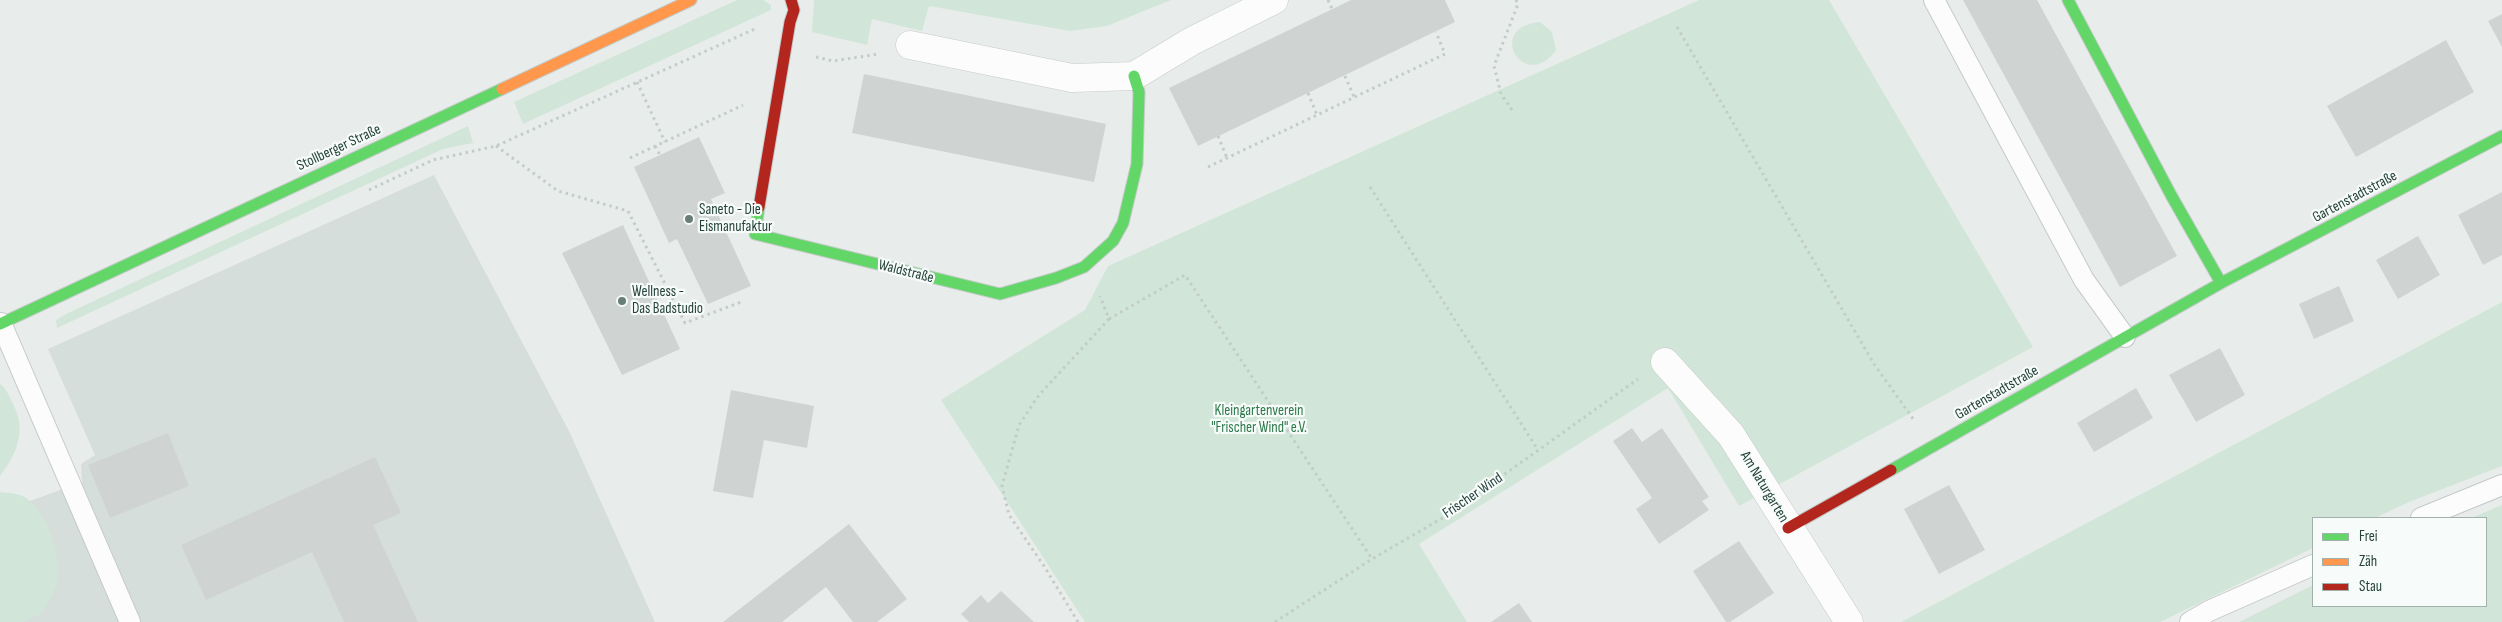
<!DOCTYPE html>
<meta charset="utf-8">
<style>
body{margin:0}
#map{position:relative;width:2502px;height:622px;overflow:hidden;background:#e8edeb;font-family:"Sofia Sans Condensed",sans-serif}
canvas{display:block}
.legend{position:absolute;left:2312px;top:517px;width:175px;height:90px;box-sizing:border-box;background:#f7fbf9;border:1px solid #a3b1ad;margin:0;padding:6px 9px;list-style:none;font-size:15px;color:#24423a}
.legend li{display:flex;align-items:center;gap:10px;height:25px}
.legend b{width:25px;border:1px solid #a3b1ad}
</style>
<div id="map">
<canvas width="2502" height="622"></canvas>
<ul class="legend">
<li><b style="height:6px;background:#63d668"></b>Frei</li>
<li><b style="height:6px;background:#ff974d"></b>Zäh</li>
<li><b style="height:6px;background:#b3261e"></b>Stau</li>
</ul>
</div>
<script>
const ctx = document.querySelector('canvas').getContext('2d');
ctx.lineJoin = 'round';
function fill(path, color) { ctx.fillStyle = color; ctx.fill(path, 'evenodd'); }
function strokePath(path, color, width, dash) { ctx.strokeStyle = color; ctx.lineWidth = width; ctx.lineCap = dash ? 'butt' : 'round'; ctx.setLineDash(dash || []); ctx.stroke(path); }
function label(font, color, halo, rows, align = 'center') {
  ctx.font = font + ' "Sofia Sans Condensed",sans-serif'; ctx.lineWidth = 4.5; ctx.setLineDash([]); ctx.textBaseline = 'middle'; ctx.strokeStyle = halo; ctx.fillStyle = color; for (const [text, x, y, turn = 0] of rows) {
    ctx.save(); ctx.translate(x, y); ctx.rotate((+turn || 0) * Math.PI / 180); ctx.textAlign = isNaN(turn) ? turn : align; if (halo) ctx.strokeText(text, 0, 0); ctx.fillText(text, 0, 0); ctx.restore();
  }
}
fill(new Path2D(`
 M434,175L570,433L655,622H0V512L82,482L81,464L95,455L48,349Z`), '#d6dedb');
fill(new Path2D(`
 M737,0H763L771,5V10L523,124L514,102Z
 M814,0H1171L1107,26L1070,31L929,6L922,31L872,19L867,45L812,32Z
 M1699,0H1829L2033,347L1739,506L1668,388L1419,544L1467,622H1085L941,400L1085,310L1108,266Z
 M1540,22L1552,32L1556,50C1525,94 1484,27 1540,22Z
 M468,126L473,143L443,149L57,328L56,320L66,314Z
 M2502,302V466L2409,502L2375,518H2313V548L2160,622H1901Z
 M0,384C7,389 9,396 13,404C27,430 17,454 0,476Z
 M0,492C8,493 19,493 26,498C48,513 63,559 56,585C53,594 47,604 43,613L22,622H0Z
 M2502,505V622H2239L2313,585V606H2486V518H2471Z`), '#d1e6d8');
fill(new Path2D(`
 M1351,0H1445L1455,22L1198,146L1169,88Z
 M1963,0H2037L2177,256L2120,287Z
 M2502,14V47L2488,21Z
 M2446,40L2474,92L2356,157L2327,106Z
 M864,74L1106,124L1094,182L852,133Z
 M699,137L725,193L711,199L751,286L708,304L677,239L669,243L634,167Z
 M2502,192V255L2483,265L2458,215Z
 M623,225L680,349L622,375L562,253Z
 M2418,236L2440,275L2398,299L2376,260Z
 M2339,286L2354,321L2314,339L2299,304Z
 M2220,348L2245,395L2196,422L2169,375Z
 M2136,388L2153,418L2094,452L2077,423Z
 M731,390L814,406L807,448L764,440L753,498L713,491Z
 M1632,428L1642,442L1662,428L1709,497L1702,501L1709,510L1659,544L1636,509L1652,498L1613,441Z
 M168,433L189,486L110,518L88,465Z
 M375,457L401,513L373,525L418,622H344L312,552L206,600L181,545Z
 M1949,485L1985,550L1939,574L1904,509Z
 M849,524L907,599L877,622H853L826,587L782,622H723Z
 M1739,541L1774,593L1730,622H1726L1693,571Z
 M1001,591L1034,622H969L961,614L981,595L988,603Z
 M1519,603L1532,622H1491Z`), '#cfd4d2');
const lane = new Path2D(`
 M1934,0L2084,280L2125,337
 M1,323L130,622
 M2421,518L2502,485
 M2190,622L2209,611L2313,565`);
const street = new Path2D(`
 M910,45L1072,78L1134,76L1192,41L1274,0
 M1665,362L1731,435L1849,622`);
const fast = new Path2D(`
 M2068,0L2171,195L2221,283
 M759,207L755,234L1000,294L1056,278L1084,267L1113,241L1123,223L1137,164L1139,92L1134,76
 M0,324L502,89
 M1891,470L2221,283L2502,136`);
const slow = new Path2D(`
 M502,89L691,0`);
const jam = new Path2D(`
 M759,207L790,22L794,10L791,0
 M1788,528L1891,470`);
strokePath(lane, '#c5cac8', 22);
strokePath(street, '#c5cac8', 29);
strokePath(fast, '#c3cbc8', 13);
strokePath(slow, '#c3cbc8', 13);
strokePath(jam, '#c3cbc8', 13);
strokePath(new Path2D(`
 M1328,0L1332,9
 M1677,27L1874,364L1914,420
 M816,57L833,61L879,54
 M1345,76L1354,97
 M637,82L665,142
 M1308,93L1317,115
 M1512,110L1501,94L1494,66L1518,4L1516,0
 M1218,136L1227,158
 M496,146L558,191L628,211L685,323L744,301
 M655,146L660,155
 M630,158L743,105
 M1208,167L1445,54L1436,32
 M1370,187L1538,450
 M369,190L433,160L496,146L757,28
 M1109,319L1185,275L1372,559
 M1078,622L1044,566L1009,515L1002,486L1019,425L1039,395L1109,319L1100,296
 M1275,622L1372,559L1446,516L1638,379`), '#c3ccca', 3, [2.5, 4]);
strokePath(lane, '#fcfcfc', 20);
strokePath(street, '#fcfcfc', 28);
strokePath(fast, '#63d668', 11);
strokePath(slow, '#ff974d', 11);
strokePath(jam, '#b3261e', 11);
for (const [x, y, r, color] of [
 [689,219,5,"#697e78"],
 [622,301,5,"#697e78"]
]) { const dot = new Path2D(); dot.arc(x, y, r, 0, 2 * Math.PI); ctx.fillStyle = color; ctx.fill(dot); strokePath(dot, '#f7fbf9', 2); }
label('15px', '#24423a', '#f7fbf9', [
 ["Stollberger Straße",339,148,-25],
 ["Gartenstadtstraße",2355,197,-28],
 ["Waldstraße",906,272,14],
 ["Gartenstadtstraße",1997,393,-30],
 ["Am Naturgarten",1764,487,59],
 ["Frischer Wind",1473,496,-34]
]);
label('15px', '#24423a', '#f7fbf9', [
 ["Saneto - Die",699,210],
 ["Eismanufaktur",699,227],
 ["Wellness -",632,292],
 ["Das Badstudio",632,309]
], 'left');
label('15px', '#2d7a4b', '#f7fbf9', [
 ["Kleingartenverein",1259,411],
 ["\"Frischer Wind\" e.V.",1259,428]
]);
</script>
